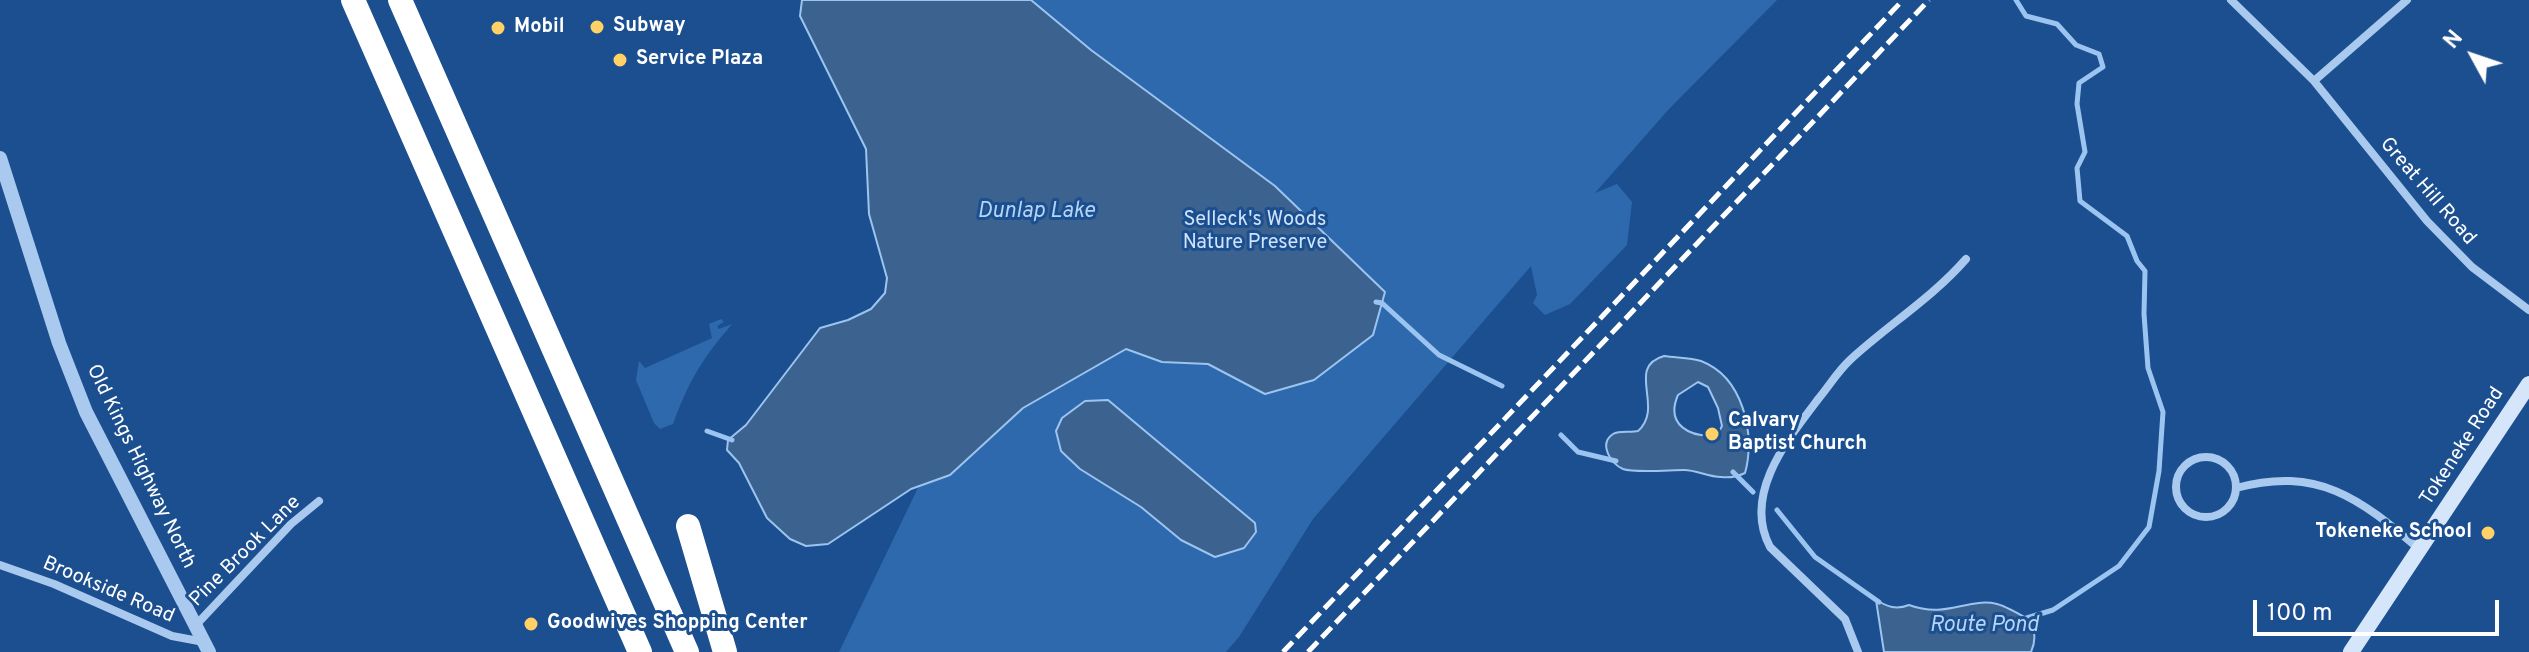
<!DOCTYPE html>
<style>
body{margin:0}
#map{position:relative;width:2529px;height:652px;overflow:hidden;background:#1b4f8f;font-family:Overpass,sans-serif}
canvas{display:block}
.north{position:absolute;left:2433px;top:16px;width:80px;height:80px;-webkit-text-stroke:6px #1b4f8f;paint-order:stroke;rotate:310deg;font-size:22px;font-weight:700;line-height:32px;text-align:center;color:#fff}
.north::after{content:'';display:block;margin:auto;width:28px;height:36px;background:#fff;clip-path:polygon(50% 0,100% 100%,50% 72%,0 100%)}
.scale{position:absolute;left:2253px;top:600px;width:246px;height:36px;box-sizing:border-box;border:4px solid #fff;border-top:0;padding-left:10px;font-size:24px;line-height:28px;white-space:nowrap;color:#fff;-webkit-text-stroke:6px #1b4f8f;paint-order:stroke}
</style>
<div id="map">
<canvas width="2529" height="652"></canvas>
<div class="north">N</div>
<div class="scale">100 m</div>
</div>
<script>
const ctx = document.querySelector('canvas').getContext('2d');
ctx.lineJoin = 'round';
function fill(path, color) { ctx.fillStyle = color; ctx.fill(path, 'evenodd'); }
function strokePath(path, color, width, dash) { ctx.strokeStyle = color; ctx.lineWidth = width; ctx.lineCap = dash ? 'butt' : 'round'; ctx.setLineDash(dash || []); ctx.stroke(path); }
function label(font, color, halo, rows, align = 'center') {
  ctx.font = font + ' Overpass,sans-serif'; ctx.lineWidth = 6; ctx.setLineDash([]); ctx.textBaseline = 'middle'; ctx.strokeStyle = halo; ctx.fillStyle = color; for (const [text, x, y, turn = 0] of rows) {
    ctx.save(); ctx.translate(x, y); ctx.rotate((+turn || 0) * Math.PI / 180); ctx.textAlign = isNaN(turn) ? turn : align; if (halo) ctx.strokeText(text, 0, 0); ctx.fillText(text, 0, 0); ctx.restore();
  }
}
fill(new Path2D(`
 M912,0H1777L1669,109L1595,193L1617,184L1632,202L1627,245L1570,304L1545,315L1533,303L1537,295L1531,266L1313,519L1239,637L1226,652H839L1027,261Z
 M721,319L724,322L717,326L719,329L732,324C700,362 690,379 673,424L660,429L654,423L636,380L639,361L645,368L712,338L709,324Z`), '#2e69ad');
const water = new Path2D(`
 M802,0H1031L1091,50L1275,186L1385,292L1373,335L1314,380L1265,394L1208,364L1162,362L1126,349L1023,408L950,475L911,489L828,544L806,546L790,539L767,518L739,463L727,450L728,440L746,425L820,328L848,320L871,309L885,293L887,278L869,214L866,149L800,16Z
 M1664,356C1676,358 1690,357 1701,361C1743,377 1756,434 1745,473C1737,477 1729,478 1721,477C1708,477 1697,470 1684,470C1670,470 1634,473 1623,469C1611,464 1598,444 1613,434C1620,430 1630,433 1638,431C1665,407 1625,367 1664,356ZM1698,382L1708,387L1718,408L1722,426L1717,435C1690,438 1665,425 1678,395Z
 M1108,400L1255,523L1256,532L1244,548L1215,557L1181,540L1141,507L1080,469L1061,451L1056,431L1062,418L1085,401Z
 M1876,600C1888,607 1896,610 1909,605C1947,619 1968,597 1997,604C2008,607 2021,615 2031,621C2035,632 2036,641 2031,652H1884Z`);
fill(water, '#3c6290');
strokePath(water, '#9cc4f0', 2);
strokePath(new Path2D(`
 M2016,0L2026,16L2057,24L2076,45L2099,54L2103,67L2079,83L2077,104L2085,152L2077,168L2080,201L2127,236L2137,261L2145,271L2144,314L2148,368L2163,412L2159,471L2149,527L2119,566L2053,610L2020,620
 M1376,302L1382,303L1439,355L1502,386
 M707,431L732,440
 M1561,435L1578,452L1616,461
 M1733,472L1753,492
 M1777,510L1815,557L1879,602`), '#9cc4f0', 5);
strokePath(new Path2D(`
 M2231,0L2314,81L2407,0
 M2314,81L2427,221L2472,267L2529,310
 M2176 487a30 30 0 1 1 60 0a30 30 0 1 1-60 0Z
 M2236,488C2318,466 2359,498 2419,549
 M0,565L54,584L172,636L204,642
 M196,625L291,524L319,501
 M1858,652L1845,619L1770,547C1742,494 1788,439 1819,398C1829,386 1838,371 1850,360C1888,325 1932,298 1966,259`), '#a9c9ee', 8);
strokePath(new Path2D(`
 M0,158L59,343L86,412L209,652`), '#a9c9ee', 14);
strokePath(new Path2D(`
 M2351,652L2529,384`), '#d6e6fa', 16);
strokePath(new Path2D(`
 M353,0L640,652
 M400,0L687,652
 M688,526L725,652`), '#fff', 24);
strokePath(new Path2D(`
 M1283,652L1903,0
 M1308,652L1929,0`), '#fff', 5, [14, 6]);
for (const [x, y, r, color] of [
 [597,27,8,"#ffd166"],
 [498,28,8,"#ffd166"],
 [620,60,8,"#ffd166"],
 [1712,434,8,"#ffd166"],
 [2488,533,8,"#ffd166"],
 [531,624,8,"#ffd166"]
]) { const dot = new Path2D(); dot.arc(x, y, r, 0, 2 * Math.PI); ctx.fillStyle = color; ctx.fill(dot); strokePath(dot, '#1b4f8f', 3); }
label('bold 20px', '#fff', '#1b4f8f', [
 ["Subway",613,27],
 ["Mobil",514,28],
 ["Service Plaza",636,60],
 ["Calvary",1728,422],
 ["Baptist Church",1728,445],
 ["Tokeneke School",2472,533,"right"],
 ["Goodwives Shopping Center",547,624]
], 'left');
label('20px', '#fff', '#1b4f8f', [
 ["Great Hill Road",2427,192,49],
 ["Tokeneke Road",2463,447,-57],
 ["Old Kings Highway North",140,467,64],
 ["Pine Brook Lane",246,552,-45],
 ["Brookside Road",108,591,23]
]);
label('20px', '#cfe3fa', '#1b4f8f', [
 ["Selleck's Woods",1255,221],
 ["Nature Preserve",1255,244]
]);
label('italic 22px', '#b5d3f5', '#1b4f8f', [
 ["Dunlap Lake",1036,213],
 ["Route Pond",1984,627]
]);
</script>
